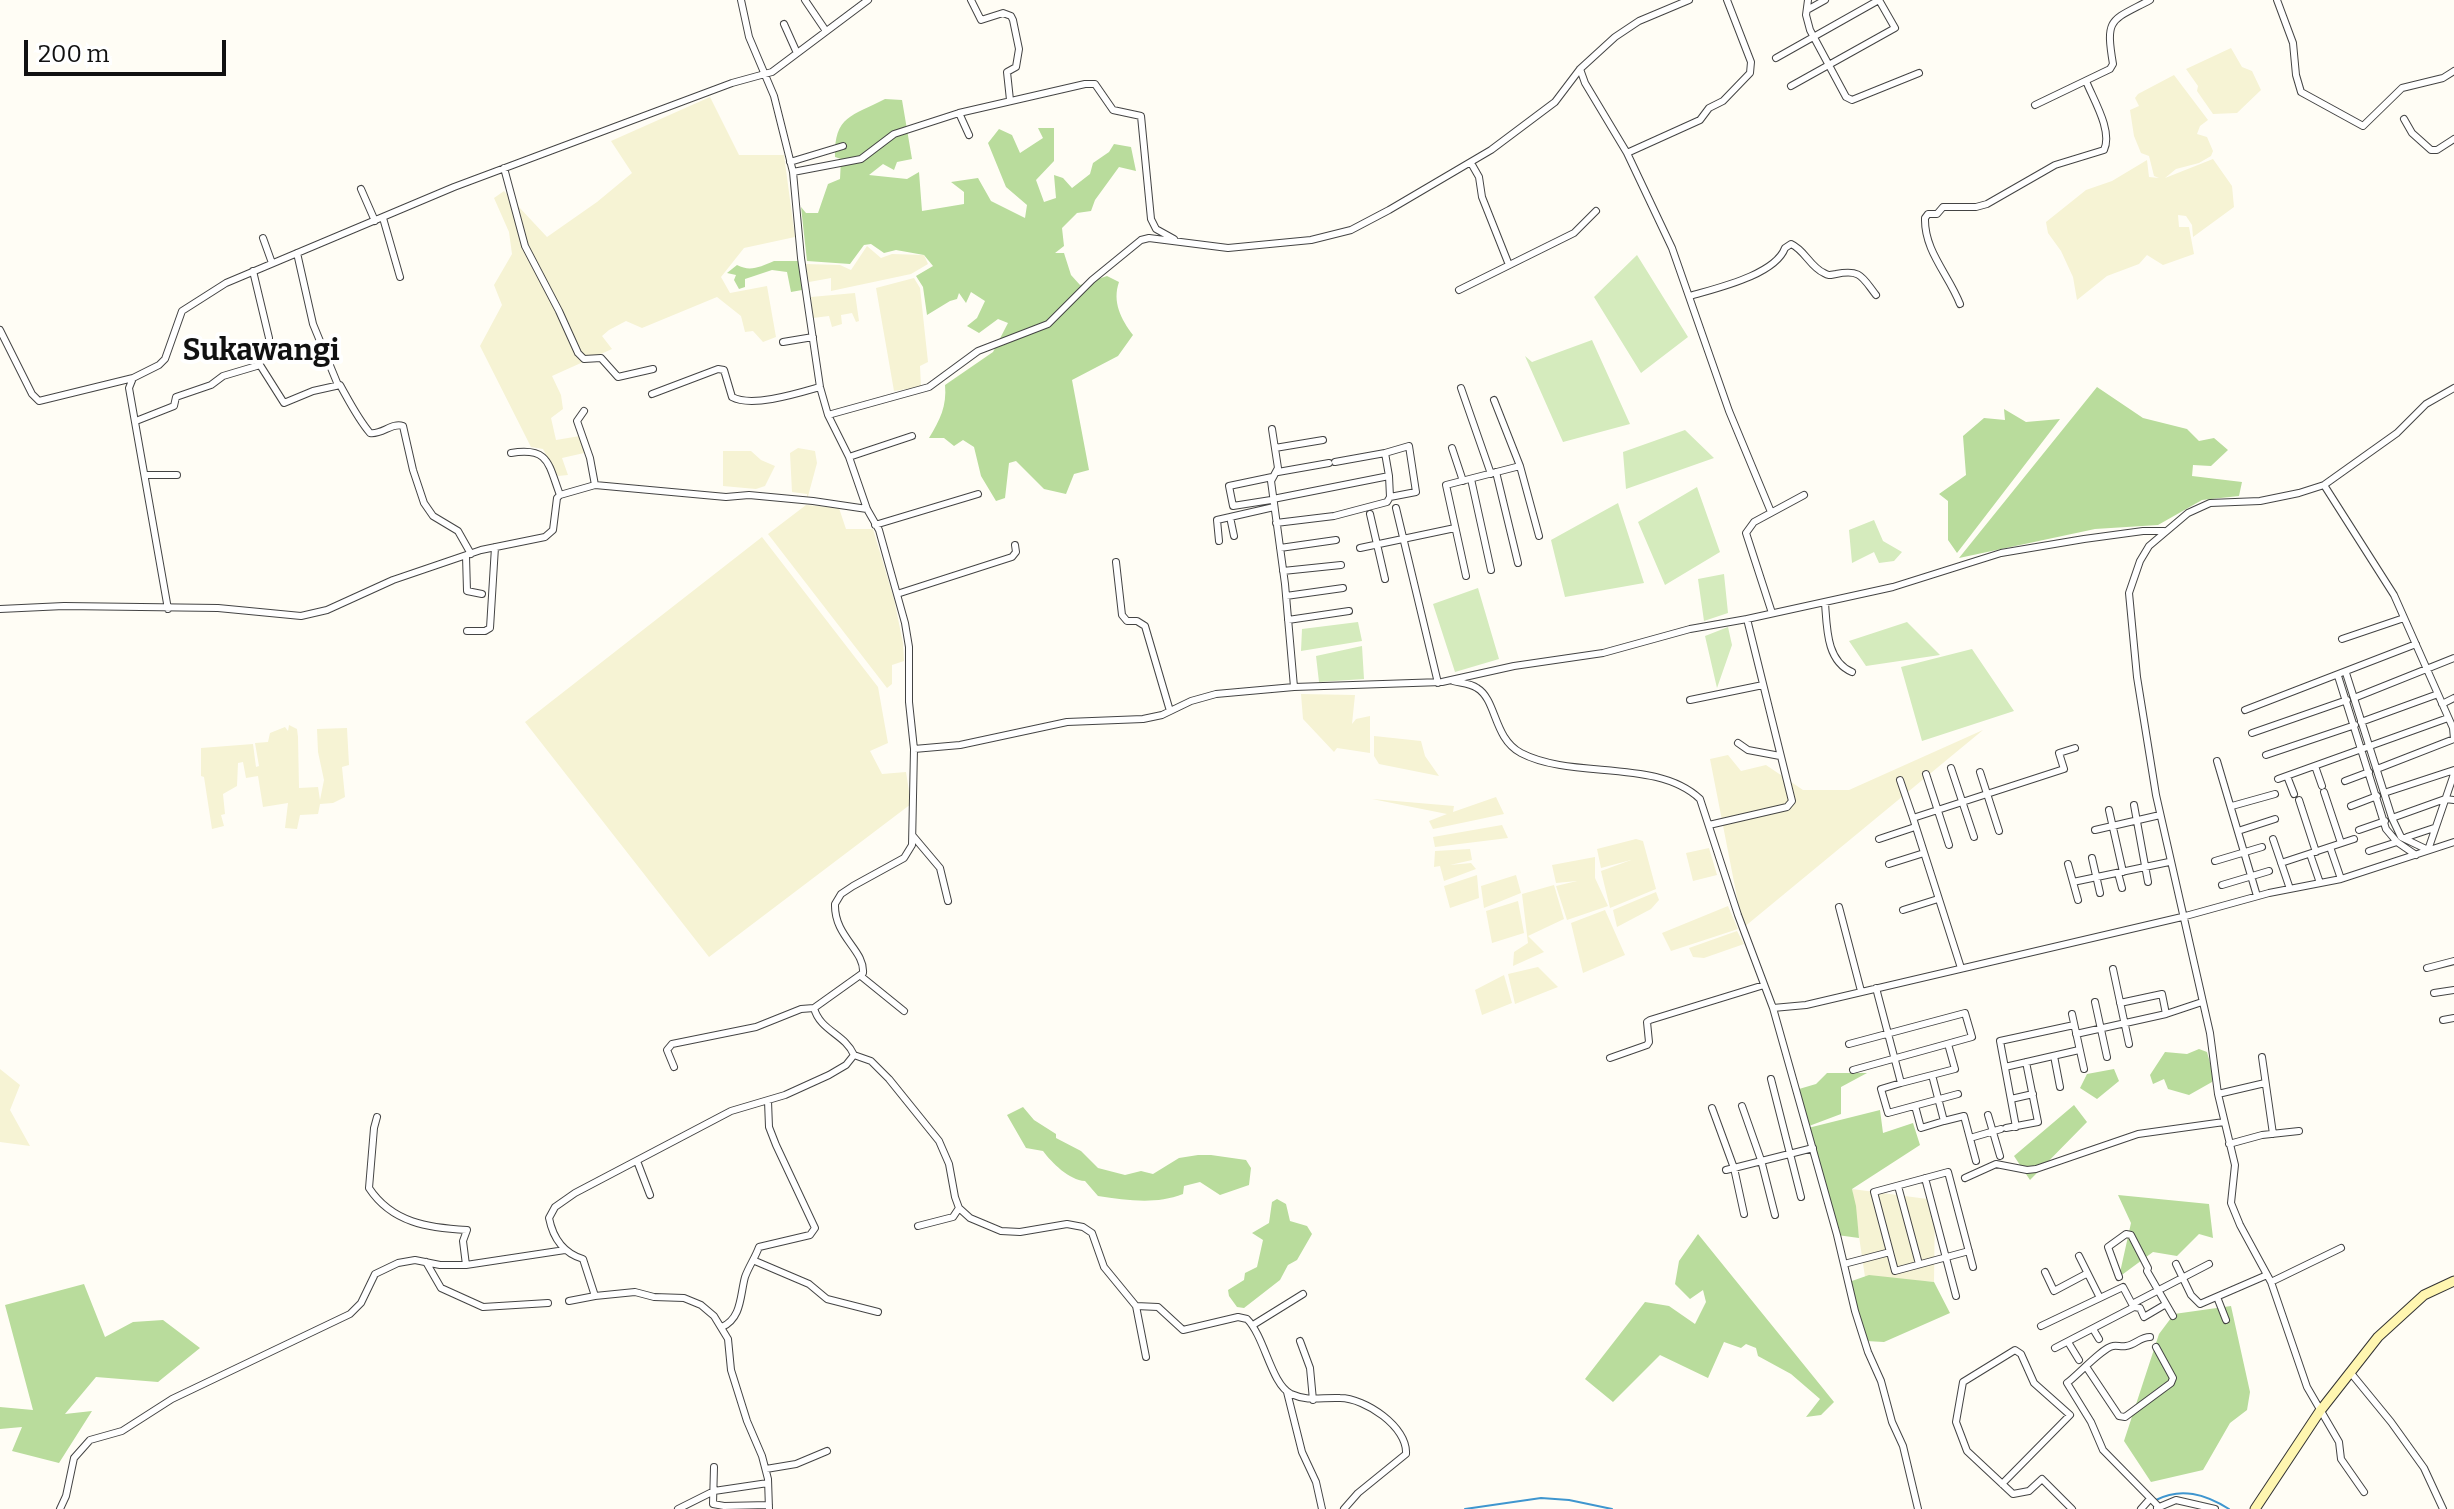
<!DOCTYPE html>
<style>
body{margin:0}
#map{position:relative;width:2454px;height:1509px;overflow:hidden;background:#fffdf5;font-family:Bitter,serif}
canvas{display:block}
.scale{position:absolute;left:24px;top:40px;width:202px;height:36px;box-sizing:border-box;border:4px solid #111;border-top:0;padding-left:10px;font-size:24px;line-height:28px;white-space:nowrap;color:#111;-webkit-text-stroke:6px #fff;paint-order:stroke}
</style>
<div id="map">
<canvas width="2454" height="1509"></canvas>
<div class="scale">200 m</div>
</div>
<script>
const ctx = document.querySelector('canvas').getContext('2d');
ctx.lineJoin = 'round';
function fill(path, color) { ctx.fillStyle = color; ctx.fill(path, 'evenodd'); }
function strokePath(path, color, width, dash) { ctx.strokeStyle = color; ctx.lineWidth = width; ctx.lineCap = dash ? 'butt' : 'round'; ctx.setLineDash(dash || []); ctx.stroke(path); }
function label(font, color, halo, rows, align = 'center') {
  ctx.font = font + ' Bitter,serif'; ctx.lineWidth = 8; ctx.setLineDash([]); ctx.textBaseline = 'middle'; ctx.strokeStyle = halo; ctx.fillStyle = color; for (const [text, x, y, turn = 0] of rows) {
    ctx.save(); ctx.translate(x, y); ctx.rotate((+turn || 0) * Math.PI / 180); ctx.textAlign = isNaN(turn) ? turn : align; if (halo) ctx.strokeText(text, 0, 0); ctx.fillText(text, 0, 0); ctx.restore();
  }
}
fill(new Path2D(`
 M2231,48L2242,67L2252,71L2261,90L2237,113L2213,114L2197,91L2198,86L2186,69Z
 M2174,75L2208,120L2200,126L2197,134L2207,137L2213,151L2211,156L2199,163L2176,169L2165,178L2213,159L2232,186L2234,207L2193,237L2192,225L2186,216L2178,215L2179,227H2189L2194,254L2163,265L2147,255L2139,264L2107,276L2077,300L2073,277L2061,251L2048,233L2046,222L2086,190L2112,181L2147,160L2149,177L2159,178L2154,176L2149,156L2141,153L2134,136L2130,110L2139,106L2135,98L2138,94Z
 M710,97L739,155H784L795,237L744,248L721,277L730,293L767,286L776,337L763,342L753,331L745,332L741,316L717,297L642,328L626,321L609,330L602,336L612,349L552,376L561,395L563,409L551,418L556,440L580,436L584,453L562,458L568,475L558,476L543,449L531,447L480,346L502,305L494,285L512,254L509,232L494,198L504,191L547,237L597,202L632,173L611,141Z
 M867,246L881,258L892,254L924,255L928,264L911,274L831,291V278L809,282L805,264L840,265L851,270Z
 M914,278L920,288L928,362L920,366L921,387L894,391L876,288Z
 M855,293L859,321L856,322L852,313L841,315L842,324L832,327L829,316L813,318L811,297Z
 M798,448L815,451L817,463L807,500V494L792,492L790,453Z
 M723,451H751L761,460L775,466L765,486L756,489L723,486Z
 M806,505L839,508L846,529H873L894,599L903,643L904,661L892,665V684L887,688L768,534Z
 M762,537L878,687L888,743L870,751L882,774L906,772L911,804L709,957L525,722Z
 M1301,694L1355,695L1352,724L1356,719L1370,716V753L1337,748L1334,752L1303,719Z
 M289,725L297,729L298,737L299,788L318,787L320,800L324,780L318,752L317,729L347,728L349,765L342,767L345,797L333,803L320,804L318,814L300,815L297,829L285,828L288,803L263,807L258,776L246,778L243,762L238,763L237,786L223,794L225,814L221,815L224,826L212,829L204,777L201,776V748L253,744L256,767L259,766L255,743L268,742L270,733L285,727L288,731Z
 M1983,730L1743,928L1710,759L1728,755L1741,771L1766,765L1803,790H1849Z
 M1374,736L1421,741L1425,756L1439,776L1379,764L1374,756Z
 M1496,797L1504,814L1433,829L1429,821L1447,814L1372,799L1454,806L1453,812Z
 M1502,825L1508,838L1435,847L1433,837Z
 M1636,839L1643,841L1656,889L1610,908L1601,871L1631,860L1601,868L1597,849Z
 M1709,848L1717,875L1693,881L1686,853Z
 M1470,849L1472,860L1450,865L1471,863L1476,869L1444,881L1440,866L1434,867L1435,851Z
 M1595,857V878L1608,906L1567,920L1556,886L1577,881L1556,883L1552,865Z
 M1477,875L1479,898L1450,908L1444,886Z
 M1516,875L1521,893L1484,908L1481,886Z
 M1554,885L1564,919L1528,936L1544,952L1513,966L1514,952L1528,943L1522,894Z
 M1656,892L1659,900L1651,909L1617,927L1613,910Z
 M1518,901L1524,933L1492,943L1486,911Z
 M1728,906L1738,929L1671,951L1662,933Z
 M1605,910L1625,955L1583,973L1571,923Z
 M1737,931L1744,944L1704,958L1693,957L1689,948Z
 M1538,967L1558,987L1515,1004L1508,974Z
 M1504,975L1512,1003L1482,1015L1475,990Z
 M0,1069L20,1085L10,1110L30,1146L0,1142Z
 M1852,1189L1935,1200L1934,1282L1865,1277Z`), '#f6f3d4');
fill(new Path2D(`
 M1637,255L1688,337L1641,373L1594,297Z
 M1592,340L1630,424L1563,442L1525,356L1532,362Z
 M1685,430L1714,458L1626,489L1623,452Z
 M1697,487L1720,552L1665,585L1638,522Z
 M1618,503L1644,583L1565,597L1551,540Z
 M1874,520L1883,541L1902,552L1894,561L1879,563L1874,552L1852,563L1849,530Z
 M1724,574L1728,613L1704,621L1698,579Z
 M1478,588L1499,659L1455,672L1433,604Z
 M1358,622L1362,641L1301,651L1302,629Z
 M1907,622L1940,655L1866,666L1849,641Z
 M1728,627L1732,645L1717,688L1705,636Z
 M1362,646L1364,679L1319,682L1316,656Z
 M1972,649L2014,711L1922,741L1901,667Z`), '#d5ebbd');
fill(new Path2D(`
 M885,99L902,100L912,159L897,162L894,170L883,164L869,175L907,179L919,172L922,211L964,204V192L951,182L978,178L991,201L1025,218L1027,205L1006,187L988,143L999,129L1012,135L1020,153L1043,138L1038,128H1054V161L1036,180L1044,202L1056,198L1054,175L1063,178L1072,188L1090,174L1093,163L1109,152L1114,144L1131,147L1136,171L1119,167L1095,200L1091,211L1077,213L1062,228L1064,246L1055,253H1064L1071,275L1080,285L1107,276L1119,282C1112,302 1121,319 1133,335L1118,356L1072,380L1089,470L1074,474L1066,494L1044,489L1016,461L1009,463L1005,498L996,501L981,476L974,447L963,440L954,446L944,438H929C940,420 947,406 945,385L993,352L1008,323L998,319L979,333L967,326L977,318L985,301L971,292L966,303L959,293L957,299L950,301L927,315L923,287L916,276L933,266L924,255L896,250L884,253L871,244L864,245L850,264L807,261L801,207L806,213H818L828,184L840,179L841,159L835,157C834,116 852,116 885,99Z
 M774,261H799L802,290L791,292L787,272L772,270L745,279V287L739,289L734,280L736,275L727,273L737,265C750,272 760,267 774,261Z
 M2097,387L2143,418L2187,429L2199,441L2214,438L2228,450L2211,466L2193,465L2192,476L2242,482L2239,496L2202,500L2158,525L2095,529L1959,558Z
 M2004,409L2026,422L2060,419L1957,553L1948,540V501L1939,494L1966,475L1963,436L1984,418L2005,420Z
 M2199,1049L2207,1052L2212,1070V1082L2189,1095L2168,1089L2164,1079L2153,1084L2150,1075L2165,1052L2187,1054Z
 M2114,1069L2119,1081L2097,1099L2080,1088L2087,1074Z
 M1827,1073H1867L1841,1087V1114L1809,1126L1799,1089L1816,1084Z
 M2074,1105L2087,1122L2030,1180L2014,1156Z
 M1023,1107L1034,1120L1056,1134V1138L1081,1151L1098,1168L1125,1175L1141,1171L1153,1174L1179,1158L1198,1155H1211L1246,1160L1251,1168L1249,1185L1220,1195L1200,1182L1184,1186L1183,1194C1154,1205 1127,1200 1098,1196L1085,1181C1069,1180 1052,1163 1043,1151L1026,1148L1007,1115Z
 M1880,1110L1883,1133L1913,1123L1920,1145L1852,1189L1856,1206L1859,1238L1837,1235L1808,1128Z
 M2118,1195L2209,1204L2213,1238L2199,1234L2177,1256L2153,1252L2119,1277L2131,1223Z
 M1277,1199L1286,1204L1290,1221L1307,1226L1312,1234L1297,1260L1288,1265L1280,1280L1244,1308L1237,1307L1229,1296L1228,1290L1244,1280L1245,1273L1257,1267L1263,1240L1252,1233L1269,1223L1272,1202Z
 M1698,1234L1834,1402L1821,1415L1806,1417L1820,1399L1791,1374L1758,1356L1756,1348L1746,1344L1741,1348L1724,1342L1708,1378L1660,1355L1613,1402L1585,1379L1645,1302L1669,1306L1695,1324L1706,1302L1703,1290L1690,1299L1675,1284L1679,1261Z
 M1869,1275L1934,1282L1950,1313L1884,1342L1866,1341L1849,1282Z
 M84,1284L105,1337L133,1322L163,1320L200,1348L158,1382L96,1377L65,1414L92,1411L59,1463L12,1451L22,1427L0,1429V1407L33,1410L5,1305Z
 M2231,1306L2250,1392L2247,1410L2230,1423L2203,1470L2151,1482L2124,1441L2159,1334L2174,1314Z`), '#b9dc9c');
strokePath(new Path2D(`
 M2156,1500C2181,1487 2205,1494 2229,1509
 M1465,1509L1541,1498L1569,1500L1612,1509`), '#3f96cf', 2);
const minor = new Path2D(`
 M741,0L749,37L774,96L793,172L801,258L820,387L828,415L849,457L867,509L879,530L905,623L909,647V702L914,749L912,845L904,858L853,886L841,894L835,904C834,937 865,950 863,973L814,1008C820,1031 845,1034 854,1055L846,1065L829,1075L785,1095L731,1111L575,1193L555,1207L549,1218C553,1238 563,1253 583,1259L595,1296L635,1292L654,1297L684,1298L701,1305L714,1316L728,1339L731,1370L747,1421L762,1456L768,1479L769,1509
 M805,0L826,31
 M971,0L981,20L1003,13L1011,16L1013,20L1019,49L1016,67L1007,72L1010,100
 M1808,0L1806,15L1810,30L1846,97L1852,100L1919,73
 M2277,0L2293,43L2296,75L2301,92L2363,126L2402,88L2443,78L2454,71
 M1807,10L1825,0
 M784,24L797,53
 M1776,58L1879,0
 M1580,69L1585,83L1627,153L1672,248L1729,411L1771,512
 M1791,86L1895,28L1879,0
 M2035,105L2110,69L2113,64C2105,17 2111,21 2150,0
 M2404,119L2412,133L2431,150H2437L2454,139
 M969,135L959,113L1085,84H1095L1113,110L1141,116L1151,219L1156,229L1174,239
 M1627,153L1700,120L1709,108L1723,101L1750,73L1751,62L1727,0
 M790,162L843,146
 M1471,163L1479,177L1482,197L1509,265
 M504,168L525,246L559,311L578,353L584,359L601,358L618,377L653,369
 M793,172L861,159L894,134L959,113
 M361,189L375,221
 M383,218L400,277
 M263,238L272,263
 M297,253L313,324L338,385
 M253,271L269,338
 M1459,290L1574,233L1596,211
 M1690,296C1717,288 1775,275 1785,248L1791,244C1805,250 1810,267 1824,273C1829,276 1830,275 1836,274C1861,269 1862,277 1876,295
 M1960,304C1949,275 1924,251 1925,218L1928,214H1937L1943,207H1976L1987,204L2055,165L2104,150C2113,131 2093,99 2086,81
 M0,330L32,394L39,401L133,378
 M783,342L813,337
 M1461,388L1491,474
 M652,394L718,369L724,370L732,397C752,408 799,393 820,387
 M1494,400L1520,466L1539,536
 M584,411L577,421L590,458L595,485
 M828,415L929,387L978,351L1048,324L1092,280L1141,240L1149,238L1228,248L1311,240L1351,230L1389,210L1491,150L1555,102L1580,69L1615,37L1639,21L1689,0
 M136,421L174,406L176,397L211,385L223,376L260,365L284,403L313,391L340,385C349,401 358,419 370,433C382,435 392,422 403,426L413,470L424,503L433,516L458,531L471,554
 M1272,429L1278,468L1271,481L1285,584L1294,687
 M1275,448L1323,440
 M1452,448L1463,481
 M511,453C549,447 548,463 560,495
 M1385,453L1409,446L1416,492L1390,497
 M849,457L912,436
 M1335,462L1385,453L1389,476
 M1278,472L1329,463
 M1496,472L1518,563
 M145,475H177
 M1471,479L1491,570
 M2324,485L2394,595L2453,728L2454,739
 M1273,499L1389,476L1390,497L1387,502L1334,516L1276,523
 M1271,500L1233,506L1229,486L1272,477
 M1396,508L1438,683
 M1370,514L1385,579
 M1230,517L1234,536
 M875,525L978,494
 M1219,541L1217,520L1274,507
 M1280,548L1336,540
 M1360,548L1455,528
 M466,556L467,591L482,594
 M1116,562L1122,615L1127,621H1137L1145,626L1170,711
 M1283,571L1341,565
 M1466,576L1446,485L1520,466
 M897,594L1012,557L1016,552L1015,545
 M1286,596L1343,588
 M1825,603C1827,627 1826,661 1852,672
 M0,609L64,606L218,608L301,616L327,610L393,580L481,550L545,537L553,530L557,498L560,495L595,485L726,497L749,495L813,501L867,509
 M168,609L129,388L133,378L159,365L165,359L182,311L226,283L454,187L732,83L772,72L868,0
 M1772,613L1746,533L1754,522L1804,495
 M1288,620L1349,611
 M467,631H485L490,628L495,547
 M2342,639L2404,618
 M2346,673L2392,818L2401,837L2428,850L2454,774
 M2338,676L2386,829L2397,842L2416,855
 M1453,681C1460,683 1470,683 1477,688C1497,700 1493,738 1521,753C1573,780 1657,758 1700,799L1738,915L1773,1008L1806,1005L2182,917L2269,893L2341,879L2454,842
 M2354,698L2454,658
 M1690,700L1763,685
 M2442,704L2454,698
 M2245,710L2416,644
 M2361,722L2438,694
 M2252,733L2347,700
 M1738,743L1748,750L1780,756
 M914,749L960,745L1067,722L1143,719L1162,715L1191,701L1216,694L1294,687L1442,682L1514,666L1603,653L1690,629L1747,619L1893,587L2001,553L2084,539L2143,531H2164
 M2266,755L2355,725
 M2217,761L2257,896
 M2315,766L2322,786
 M1951,768L1974,837
 M2377,769L2454,739
 M1980,772L1999,831
 M1926,774L1949,845
 M2287,776L2294,794
 M2278,779L2448,718
 M1900,780L1913,818
 M2345,781L2369,772
 M2324,792L2341,843
 M2384,793L2454,770
 M2299,800L2316,852
 M2134,805L2148,882
 M2232,806L2275,794
 M2351,806L2377,796
 M2109,810L2123,872
 M2392,818L2445,799L2454,800
 M1709,825L1787,807L1792,801L1747,619
 M2095,830L2160,815
 M2359,830L2385,821
 M2238,831L2275,819
 M913,836L940,868L948,901
 M2407,837L2434,828
 M1879,839L1915,827
 M2273,839L2290,889
 M2330,847L2341,879
 M2369,851L2397,842
 M2310,854L2320,883
 M2092,858L2100,893
 M2215,861L2262,847
 M2281,863L2354,839
 M1889,864L1924,853
 M2068,864L2073,882L2169,862
 M2118,873L2122,888
 M2073,882L2078,900
 M2222,885L2269,871
 M1839,907L1861,991
 M1903,910L1938,899
 M1961,968L1913,818L2064,769L2059,753L2075,748
 M2427,968L2454,961
 M2113,969L2129,1044
 M862,977L904,1011
 M1876,988L1901,1083L1932,1075L1944,1121L1921,1128L1915,1106
 M2434,993L2454,990
 M2095,1002L2107,1057
 M2120,1003L2162,994L2166,1014
 M1773,1008L1837,1235L1855,1311L1868,1352L1881,1381L1892,1422L1903,1446L1918,1509
 M2072,1014L2084,1069
 M2443,1020L2454,1018
 M2076,1034L2166,1014L2202,1002
 M1849,1044L1965,1013L1972,1037L1853,1070
 M854,1055L871,1061L889,1079L939,1141L949,1164L955,1197L959,1208L970,1218L1001,1231L1020,1232L1067,1224L1083,1227L1092,1233L1104,1267L1136,1306L1158,1307L1183,1330L1238,1317L1247,1319C1265,1337 1271,1384 1291,1394C1309,1402 1322,1397 1340,1398C1365,1398 1408,1427 1406,1454L1358,1493L1344,1509
 M2054,1056L2060,1087
 M2262,1057L2273,1134
 M1610,1058L1647,1045L1649,1042L1647,1022L1650,1020L1764,985
 M674,1067L667,1050L672,1044L756,1027L801,1009L814,1008
 M2005,1067L2079,1050
 M1932,1075L1955,1069L1948,1044
 M1771,1079L1801,1197
 M1901,1083L1881,1089L1888,1113L1958,1094
 M2218,1094L2265,1083
 M2011,1099L2033,1094
 M1742,1106L1761,1160L1775,1215
 M1712,1108L1734,1168L1744,1214
 M1988,1115L2000,1156
 M377,1117L374,1128L369,1188C392,1223 429,1228 467,1230L463,1241L466,1265
 M1944,1121L1964,1116L1976,1161
 M2016,1127L2000,1041L2074,1025
 M2006,1128L2038,1122L2026,1062
 M1970,1138L2001,1129
 M2229,1144L2262,1135L2299,1131
 M637,1161L650,1195
 M1726,1170L1813,1148
 M1925,1178L1956,1296
 M1965,1178L1996,1164L2027,1170L2036,1169L2138,1134L2224,1122
 M1898,1186L1919,1264
 M918,1226L953,1217L959,1208
 M1969,1251L1895,1271L1874,1192L1948,1172L1973,1267
 M2079,1256L2099,1296
 M755,1261L809,1284L827,1299L878,1312
 M426,1262L441,1288L483,1307L548,1303
 M1844,1264L1890,1252
 M2176,1264L2191,1295L2200,1304L2267,1275
 M2045,1272L2054,1291L2086,1274
 M2119,1277L2108,1247L2126,1234L2131,1235L2148,1268L2147,1271L2173,1316
 M2271,1282L2341,1248
 M2217,1297L2226,1320
 M569,1301L595,1296
 M1136,1306L1146,1357
 M2134,1307L2140,1308L2144,1317L2166,1304
 M1253,1325L1303,1294
 M2041,1326L2123,1287L2132,1304L2209,1264
 M722,1327C742,1318 740,1295 745,1277C749,1266 755,1258 759,1247L810,1235L815,1228L776,1145L769,1127L768,1101
 M2093,1329L2099,1339
 M2150,1337C2140,1337 2135,1345 2126,1346C2121,1347 2117,1345 2113,1346C2102,1348 2079,1374 2067,1383L2091,1422L2103,1450L2159,1507
 M1300,1341L1310,1368L1313,1400
 M2068,1342L2079,1360
 M2055,1348L2134,1307
 M2087,1368L2119,1416L2125,1417L2171,1383L2173,1378L2156,1347
 M2350,1372L2391,1422L2424,1468L2443,1509
 M1287,1392L1302,1452L1316,1482L1322,1509
 M714,1467L713,1504L724,1506L769,1505
 M766,1469L796,1464L827,1451
 M2002,1484L2070,1415L2034,1383L2021,1354L2015,1350L1963,1382L1956,1422L1967,1451L2013,1494L2029,1491L2042,1479L2072,1509
 M2364,1492L2341,1459L2339,1442L2307,1387L2271,1282L2240,1225L2231,1203L2235,1165L2218,1094L2210,1033L2156,795L2137,677L2129,593L2140,561L2149,546L2188,513L2210,503L2260,501L2299,493L2324,485L2397,433L2426,404L2454,388
 M2157,1508L2176,1500L2215,1509
 M60,1509L66,1496L74,1458L90,1440L122,1431L172,1399L350,1314L361,1303L375,1274L398,1263L415,1260L440,1265H466L565,1250
 M678,1509L714,1491L768,1483
 M2141,1509L2149,1500`);
const secondary = new Path2D(`
 M2255,1509L2320,1411L2378,1337L2424,1295L2454,1281`);
strokePath(minor, '#444', 8);
strokePath(secondary, '#333', 11);
strokePath(minor, '#fff', 6);
strokePath(secondary, '#fff6b0', 9);
label('bold 30px', '#111', '#fff', [
 ["Sukawangi",261,352]
]);
</script>
